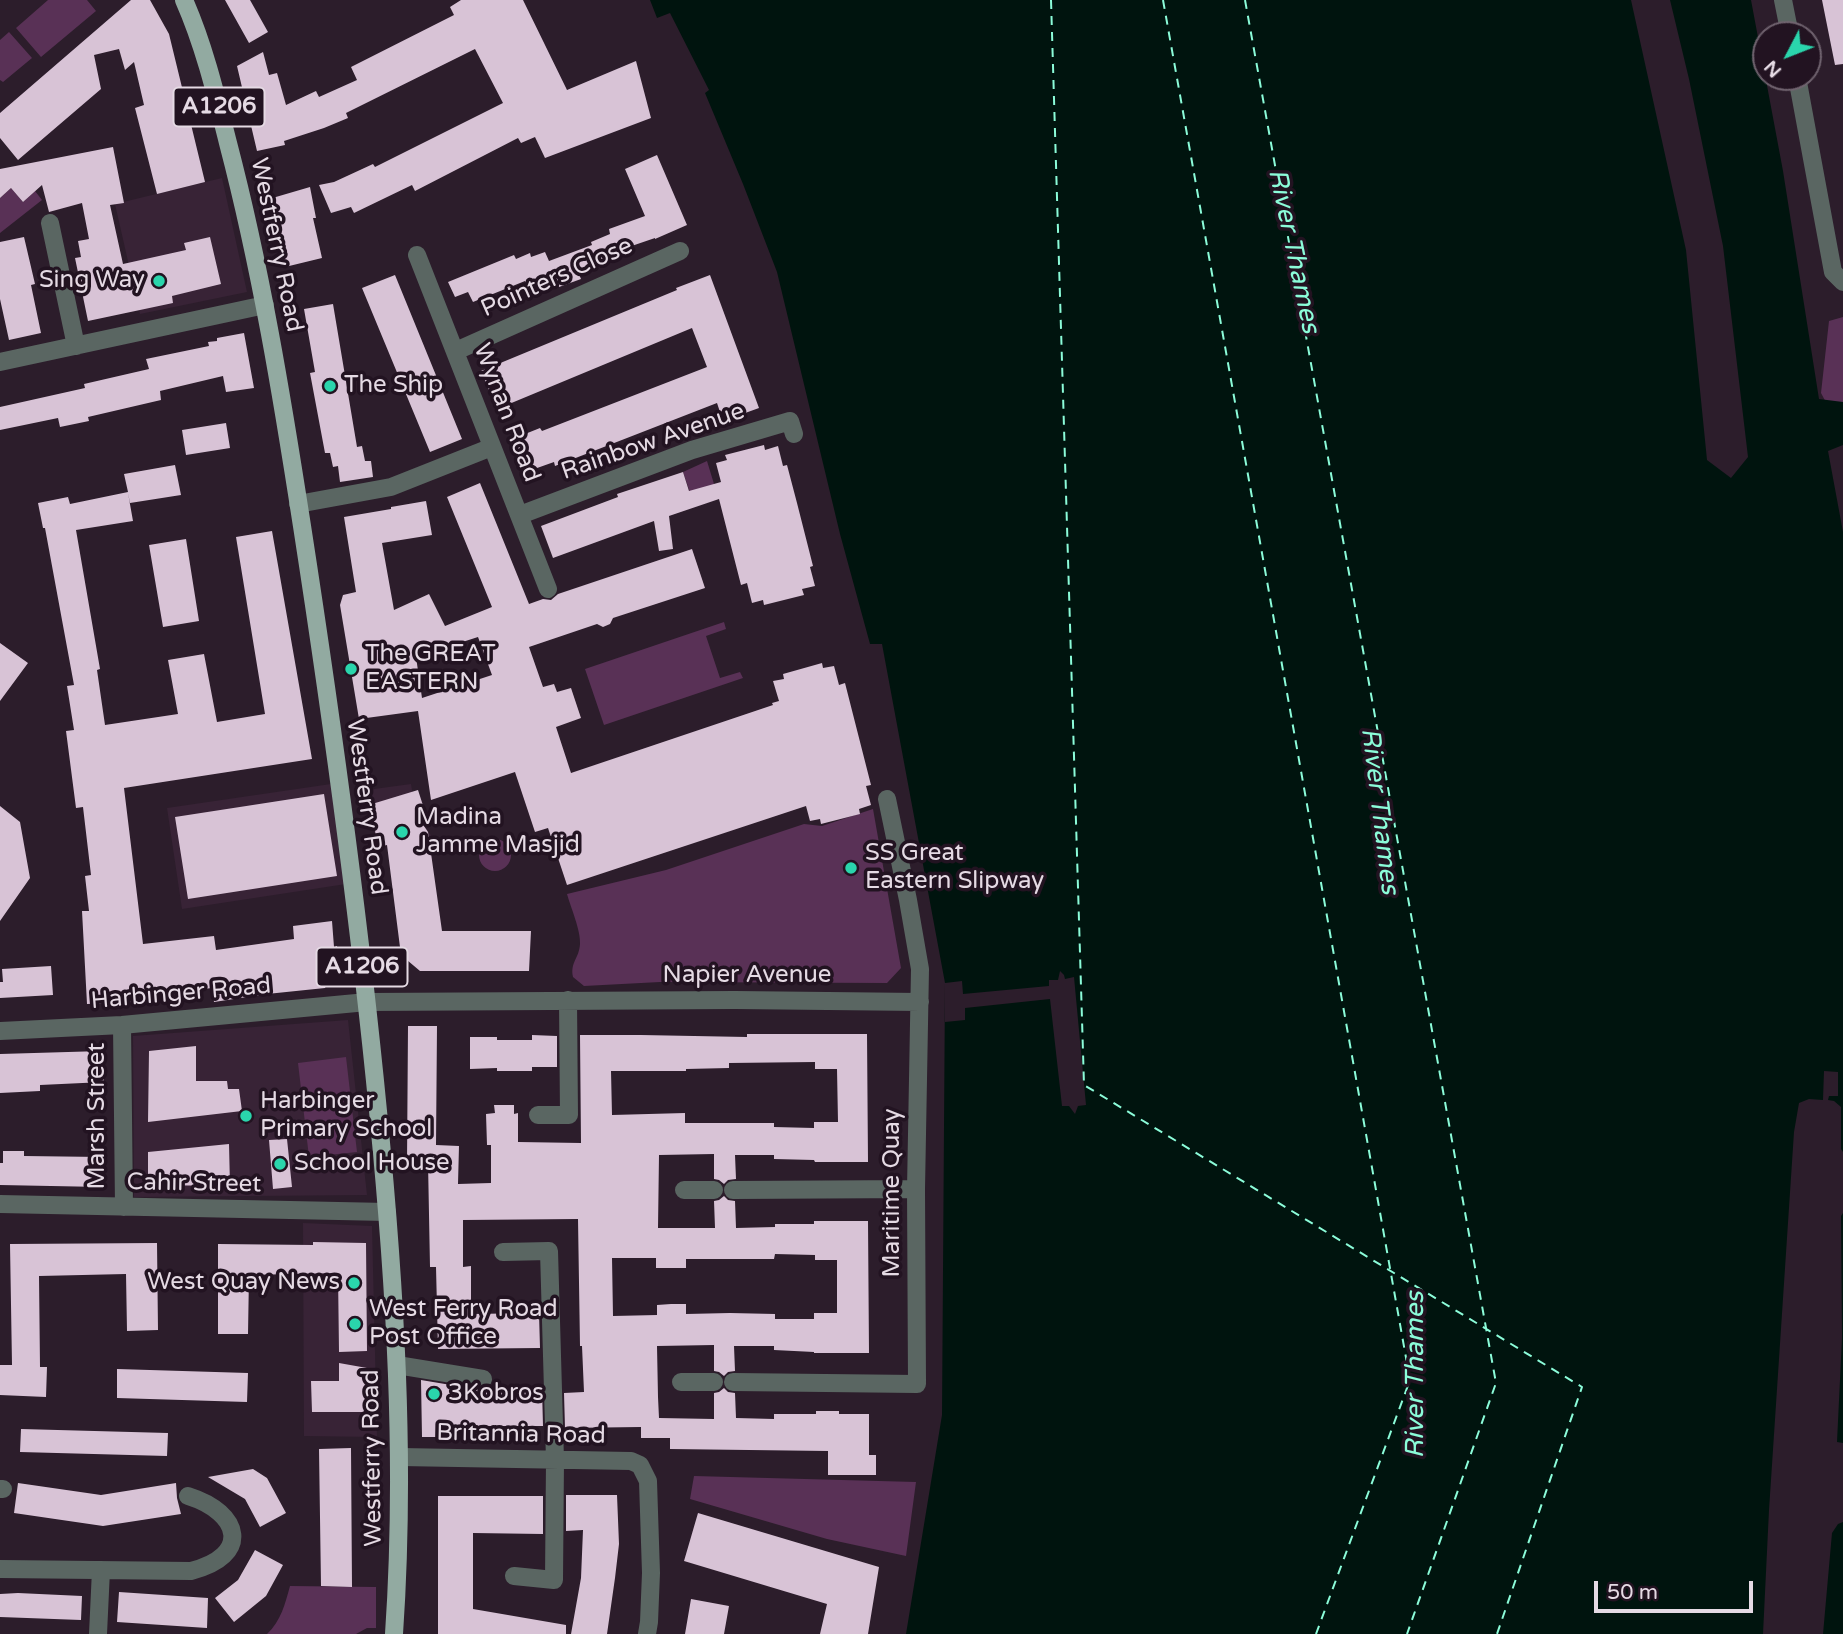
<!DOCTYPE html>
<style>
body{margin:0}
#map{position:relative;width:1843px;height:1634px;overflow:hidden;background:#2c1d2b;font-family:"Varela Round",sans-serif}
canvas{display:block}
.north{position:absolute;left:1752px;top:21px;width:70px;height:70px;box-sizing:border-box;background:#221321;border:2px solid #70636f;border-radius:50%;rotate:228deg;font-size:19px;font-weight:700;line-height:28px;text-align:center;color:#e5dae4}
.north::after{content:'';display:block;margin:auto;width:24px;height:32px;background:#2ad5ac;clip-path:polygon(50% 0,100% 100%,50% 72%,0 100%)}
.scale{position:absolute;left:1594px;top:1581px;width:159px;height:32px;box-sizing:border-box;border:4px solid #e5dae4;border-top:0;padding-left:9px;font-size:21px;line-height:24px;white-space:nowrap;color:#e5dae4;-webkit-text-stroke:5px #221321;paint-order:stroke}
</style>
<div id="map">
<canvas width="1843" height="1634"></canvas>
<div class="north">N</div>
<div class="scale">50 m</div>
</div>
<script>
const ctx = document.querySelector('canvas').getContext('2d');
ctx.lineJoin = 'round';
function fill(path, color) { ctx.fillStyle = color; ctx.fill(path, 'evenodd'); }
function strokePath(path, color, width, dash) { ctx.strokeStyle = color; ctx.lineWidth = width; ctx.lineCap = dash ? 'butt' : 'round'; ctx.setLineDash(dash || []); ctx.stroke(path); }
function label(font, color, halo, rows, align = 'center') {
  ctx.font = font + ' "Varela Round",sans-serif'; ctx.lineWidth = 7; ctx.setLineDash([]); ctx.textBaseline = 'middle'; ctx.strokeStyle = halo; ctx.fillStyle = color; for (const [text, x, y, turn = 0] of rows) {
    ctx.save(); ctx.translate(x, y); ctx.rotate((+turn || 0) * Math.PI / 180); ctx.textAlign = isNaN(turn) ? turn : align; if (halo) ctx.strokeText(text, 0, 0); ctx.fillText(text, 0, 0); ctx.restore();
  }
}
fill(new Path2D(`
 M222,178L247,292L140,314L115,204Z
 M331,784L346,884L182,909L167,808Z
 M411,784L415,809L421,822L433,838L377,847L367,790Z
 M348,1020L367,1195L134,1197L133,1036Z
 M303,1223L372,1226L377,1437L304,1436Z`), '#382336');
fill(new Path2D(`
 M48,0H87L96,11L41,57L16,28Z
 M9,32L32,58L3,82L0,80V40Z
 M11,188L23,202L35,191L42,200L0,233V198Z
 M1843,317V423H1837L1821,393L1829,321Z
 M707,461L714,484L695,507L683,472Z
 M724,622L726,629L706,636L720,678L740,672L743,678L604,725L585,669Z
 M873,809L901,968L887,983L660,982L584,986L573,977C570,962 579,959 580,944C581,931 571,908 567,894L666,870L804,824L822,826Z
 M479 855a16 16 0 1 1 32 0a16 16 0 1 1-32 0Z
 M346,1057L357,1152L309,1157L298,1063Z
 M694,1476L916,1482L906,1556L827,1539L690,1499Z
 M290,1586L376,1587V1628H367L356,1634H267C281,1621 285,1604 290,1586Z`), '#593156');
fill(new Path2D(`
 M650,0H1751L1783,171L1819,399L1843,402V445L1828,451L1843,532V1634H906L942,1415L945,983L882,644H870L840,534L777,272L743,184L705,93L709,90L670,13L657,18Z`), '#00140e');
fill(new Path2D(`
 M1631,0H1670L1689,79L1723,246L1748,457L1731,478L1707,460L1686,250Z
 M1060,971L1064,975L1065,979L1074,977L1086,1105L1078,1106L1075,1114L1069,1106H1062L1050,999L965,1008V1020L945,1022V983L962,981L963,994L1049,986V980H1058Z
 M1824,1071L1838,1072V1096H1829L1828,1100L1834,1101L1841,1107V1149L1843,1152V1213L1841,1216L1842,1338L1837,1442L1843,1443V1522L1838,1524L1832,1533L1823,1634H1763L1769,1510L1794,1132L1799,1103L1809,1099L1823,1100Z`), '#2c1d2b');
strokePath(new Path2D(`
 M1051,0L1084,1085L1582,1387L1497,1634
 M1163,0L1410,1380L1316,1634
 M1245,0L1496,1383L1407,1634`), '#8bfcd9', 2, [9, 7]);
fill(new Path2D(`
 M131,0H150L169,34L205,182L157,194L135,108L144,105L134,62L125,70L119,49L94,55L101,89L18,160L0,138V113Z
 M225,0H250L268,32L249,43Z
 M461,0H523L567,90L636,61L651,118L545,158L535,137L521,143L518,138L415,191L412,185L354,213L351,207L331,213L319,185L334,182L373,164L375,167L503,103L475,49L346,113L348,118L324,128L284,141L285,145L257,151L237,66L263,52L269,75L277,73L286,105L316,91L319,97L357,80L351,67L454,15L450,7Z
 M1822,0H1843V64L1835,65Z
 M113,147L124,203L110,205L123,264L186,250L184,243L210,237L221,284L172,296L173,303L88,321L75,258L81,257L78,241L89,239L82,203L49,212L42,185L23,202L11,188L0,198V169Z
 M657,155L687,225L655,239V238L617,251L618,253L598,261L600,267L579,274L581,279L559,287L557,283L544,288L542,283L528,289L525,281L473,302L468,292L455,297L448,282L514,255L516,259L530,253L531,257L545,252L549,261L592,245L591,242L610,234L609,229L645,216L625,169Z
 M310,187L316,218H313L322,258L285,267L269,199Z
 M24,237L35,284L31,285L41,333L9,340L0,299V242Z
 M395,275L462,439L430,452L362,288Z
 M710,275L759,408L723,421L717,403L555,466L554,462L523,473L510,440L540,428L542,431L707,367L692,328L497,409L481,371L677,290L676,288Z
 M333,304L357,447L362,446L365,461H371L373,477L340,482L338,466L333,467L330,453H325L310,373L315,372L304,309Z
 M244,333L254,388L226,392L223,376L160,391L161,400L88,417L89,421L60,427L58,418L0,430V407L85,388L84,384L149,369L146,359L209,346L208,342L217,341V338Z
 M226,423L230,448L186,455L182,430Z
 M764,445L765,450L778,446L783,466L787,465L797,503L813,566L810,567L815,586L802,589L804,595L764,605L763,600L752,603L747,583L741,585L719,499L669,516L673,549L659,551L654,521L553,558L541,526L618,497L617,494L683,472L689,491L721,482L716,463L727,460L725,455Z
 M175,465L181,495L130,503L128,493L133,521L76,530L100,669L97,670L105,725L178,714L168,660L204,654L217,722L265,714L236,537L272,531L312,759L124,788L143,944L214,936L216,950L294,939L293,926L332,921L334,947L337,946L342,984L326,986L325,988L267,994L214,1002L212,988L137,997V1002L87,1004L82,911H89L85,876L91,875L83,807L76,808L66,731L74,730L67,686L74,685L45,528H43L38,503L68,497L70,504L128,492L124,474Z
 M480,483L529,604L543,599L551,600L558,594L692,549L705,588L613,618L610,624L603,627L597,624L529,647L543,687L554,684L557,692L571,688L581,718L556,727L571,773L773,705L772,703L779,701L773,681L784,679L783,674L822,663L823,668L834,666L839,685L845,683L871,785L866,786L871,805L859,809L860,814L821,824L820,819L810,821L806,806L567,885L548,828L535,832L515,772L431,800L418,711L359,719L340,605L343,595L356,592L344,517L391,509V507L426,501L432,535L382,543L394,610L429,594L445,626L492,607L447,497ZM478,637L492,675L422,698L416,657Z
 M186,539L199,621L163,627L149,545Z
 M0,643L28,663L0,701Z
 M418,790L428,821L422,823L428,832L442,931H531L529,971H420L401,955L387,845L377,847L372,804Z
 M324,794L337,876L188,899L175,817Z
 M0,806L20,822L30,878L0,921Z
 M51,966L53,995L0,998V982H3L2,969Z
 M408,1026H437L436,1145L459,1146L458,1184L491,1183V1145H487L486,1114L495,1113L494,1105H514V1114L518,1113V1142L581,1143L580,1035H641L747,1037V1034H867L868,1162H815L814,1160L774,1159V1155H735L736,1179L728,1180L724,1184L719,1180L714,1179V1154L659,1155L658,1228H715L714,1201L719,1200L724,1196L728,1200L735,1201L736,1228L775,1227V1224H814V1221H868L869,1353H814V1352L774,1350V1346H734L735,1371L728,1372L724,1376L719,1372L714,1371V1345L657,1346L658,1397L659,1418L714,1419V1393L719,1392L724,1388L728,1392L735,1393L736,1418L774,1419V1414H816V1411H839V1414H869V1455H876V1475H828V1451L670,1449V1438H641V1427L565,1428L564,1393L584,1392L582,1346H580L578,1219L463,1220V1267L471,1266V1314L539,1313L540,1348L438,1349L436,1267H430L428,1162H407ZM815,1062V1069H837L838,1122H814V1128L774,1127V1123H685V1113L612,1115L611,1071H686V1069L729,1068V1063ZM775,1254L815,1255V1260H837V1313H814V1319H775V1314L730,1313L686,1314V1304H671L657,1305V1315L613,1316L612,1258H656V1268H686V1259H774Z
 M532,1035L557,1036V1067H532V1071H497V1068L470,1069V1037H497V1040H532Z
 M196,1046V1081H227L228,1089H239L242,1111L148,1122L149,1051Z
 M102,1051L104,1082L40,1085V1091L0,1093V1054Z
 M287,1139L292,1187L273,1189L269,1140Z
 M229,1144L230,1186L148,1185V1152Z
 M3,1151H24V1156L102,1157V1187L0,1185V1163H3Z
 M313,1242L366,1243L367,1351L339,1352L338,1273L249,1275L248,1334H218V1244L313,1245Z
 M157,1243L158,1330L127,1331L126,1274L39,1276L40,1367H47L46,1397L0,1395V1365H12L10,1244Z
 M339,1363L367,1368V1412H312L311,1381H339Z
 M117,1369L248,1373L247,1402L117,1398Z
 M421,1380L481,1390L542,1389L543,1426H488L487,1436L451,1432L450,1437H422Z
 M21,1429L168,1433L167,1456L20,1452Z
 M351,1448L352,1587L321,1586L319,1449Z
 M253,1469L267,1478L286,1513L260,1527L245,1499L208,1477Z
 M18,1483L101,1495L176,1483L177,1498L181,1514L103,1526L14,1513Z
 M566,1495H617L619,1544L615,1578L607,1634H571L581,1578L583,1530L566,1531Z
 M438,1496H543V1534L473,1533V1609L566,1625V1634H438Z
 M698,1513L879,1567L868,1634H820L827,1604L684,1561Z
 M255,1550L283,1565L266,1596L234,1622L215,1598L238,1580Z
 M119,1592L208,1598L207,1628L117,1622Z
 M18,1593L82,1596L81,1620L0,1617V1594Z
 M691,1599L729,1606L724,1634H685Z`), '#d8c3d6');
strokePath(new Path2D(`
 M1783,0L1790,35
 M1797,77L1833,272L1843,282
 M50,223L76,346
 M417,255L548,589
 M456,351L680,251
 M0,362L265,305
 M298,504L391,487L492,447
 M520,515L692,450L790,421L794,434
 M122,1025L124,1207
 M0,1031L122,1025L367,1002L735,1000L920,1002
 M538,1115H569L568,1000
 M684,1190H714
 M733,1190L916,1189
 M0,1204L387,1212
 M503,1252L549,1251L555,1460L554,1580L514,1576
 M397,1365L483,1379
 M681,1382H714
 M733,1382L917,1384L916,1189L920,969L908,900L887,799
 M400,1457L631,1461L640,1465L648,1481L651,1573L649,1622L647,1634
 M0,1489H3
 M0,1569L191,1571C251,1556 242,1513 188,1496
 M98,1634L101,1570`), '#5a6662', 18);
strokePath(new Path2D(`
 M184,0C204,45 216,95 228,143C261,269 282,397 302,526C332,720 359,916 378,1111C395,1285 406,1460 394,1634`), '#92aaa1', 18);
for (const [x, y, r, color] of [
 [159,281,7,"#2ad5ac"],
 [330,386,7,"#2ad5ac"],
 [351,669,7,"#2ad5ac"],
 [402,832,7,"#2ad5ac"],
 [851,868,7,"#2ad5ac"],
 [246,1116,7,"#2ad5ac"],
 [280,1164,7,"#2ad5ac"],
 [354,1283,7,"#2ad5ac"],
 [355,1324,7,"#2ad5ac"],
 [434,1394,7,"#2ad5ac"]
]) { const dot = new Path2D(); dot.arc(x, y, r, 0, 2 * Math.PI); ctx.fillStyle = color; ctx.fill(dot); strokePath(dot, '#221321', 2.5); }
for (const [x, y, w] of [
 [219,107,91],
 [362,967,91]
]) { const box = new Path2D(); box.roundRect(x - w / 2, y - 19.5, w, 39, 5); ctx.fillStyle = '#221321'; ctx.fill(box); strokePath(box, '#e5dae4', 2); }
label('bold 23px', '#e5dae4', null, [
 ["A1206",219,107],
 ["A1206",362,967]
]);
label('24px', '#e5dae4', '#221321', [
 ["Westferry Road",276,245,78],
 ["Pointers Close",557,278,-24],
 ["Wynan Road",506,413,69],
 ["Rainbow Avenue",653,442,-19],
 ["Westferry Road",366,807,82],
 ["Napier Avenue",747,976],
 ["Harbinger Road",181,994,-5],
 ["Marsh Street",98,1116,-90],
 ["Cahir Street",194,1184,1],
 ["Maritime Quay",893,1193,-90],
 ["Britannia Road",521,1435,1],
 ["Westferry Road",373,1458,-91]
]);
label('24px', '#e5dae4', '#221321', [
 ["Sing Way",145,281,"right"],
 ["The Ship",344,386],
 ["The GREAT",365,655],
 ["EASTERN",365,683],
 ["Madina",416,818],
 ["Jamme Masjid",416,846],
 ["SS Great",865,854],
 ["Eastern Slipway",865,882],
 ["Harbinger",260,1102],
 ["Primary School",260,1130],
 ["School House",294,1164],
 ["West Quay News",340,1283,"right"],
 ["West Ferry Road",369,1310],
 ["Post Office",369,1338],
 ["3Kobros",448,1394]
], 'left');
label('italic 26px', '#8bfcd9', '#221321', [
 ["River Thames",1293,251,78],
 ["River Thames",1379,811,83],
 ["River Thames",1416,1375,-90]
]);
</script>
